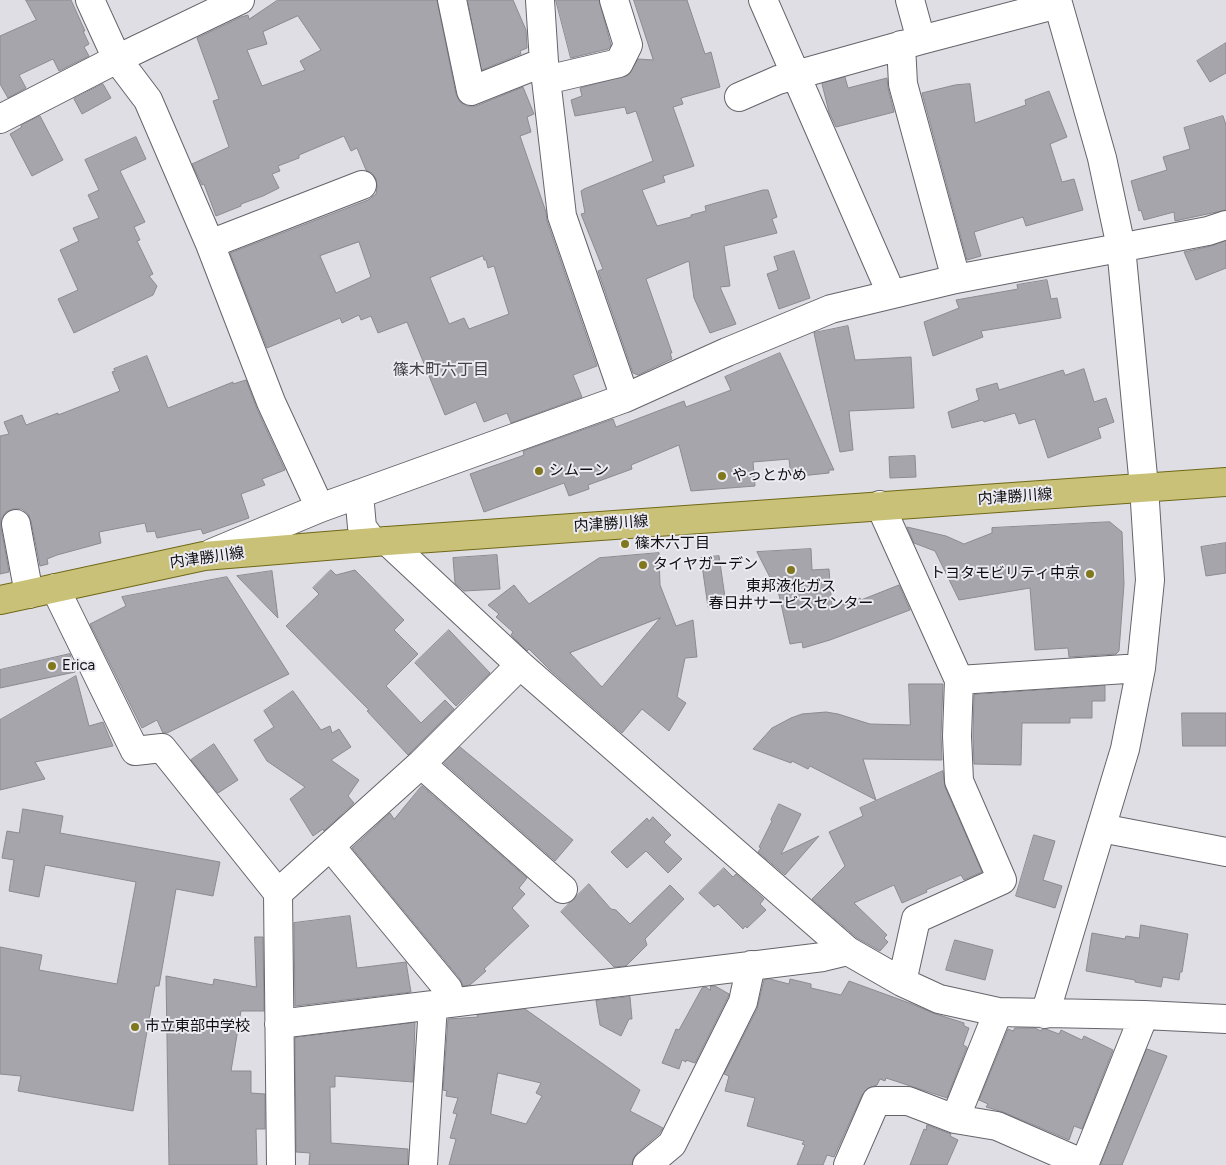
<!DOCTYPE html>
<meta charset="utf-8">
<style>
body{margin:0}
canvas{display:block;background:#dfdee4}
</style>
<canvas width="1226" height="1165"></canvas>
<script>
const ctx = document.querySelector('canvas').getContext('2d');
ctx.lineJoin = 'round';
function fill(path, color) { ctx.fillStyle = color; ctx.fill(path, 'evenodd'); }
function strokePath(path, color, width, dash) { ctx.strokeStyle = color; ctx.lineWidth = width; ctx.lineCap = dash ? 'butt' : 'round'; ctx.setLineDash(dash || []); ctx.stroke(path); }
function label(font, color, halo, rows, align = 'center') {
  ctx.font = font + ' Figtree,"Noto Sans JP",sans-serif'; ctx.lineWidth = 4; ctx.setLineDash([]); ctx.textBaseline = 'middle'; ctx.strokeStyle = halo; ctx.fillStyle = color; for (const [text, x, y, turn = 0] of rows) {
    ctx.save(); ctx.translate(x, y); ctx.rotate((+turn || 0) * Math.PI / 180); ctx.textAlign = isNaN(turn) ? turn : align; if (halo) ctx.strokeText(text, 0, 0); ctx.fillText(text, 0, 0); ctx.restore();
  }
}
const building = new Path2D(`
 M26,0H71L85,31H83L89,44L84,47L89,56L59,71L53,59L19,75L26,88L8,98L0,84V36L36,20Z
 M278,0H437L456,94L460,102L467,106H476L523,87L534,114L527,117L531,132L520,136L546,212L547,221L597,366L573,375L582,397L511,423L507,413L484,422L476,402L445,415L407,322L378,333L371,316L361,320L359,315L342,323L340,318L267,348L230,253L368,200L376,194L377,187L376,179L372,173L366,170L357,148L351,151L344,136L299,155V158L278,166L280,171L272,174L279,188L263,196L241,204V206L216,216L204,184L202,185L192,164L229,147L213,101L219,99L197,38L241,17L248,15L249,19ZM298,16L321,50L300,61L305,70L262,86L247,50L267,44L263,32ZM359,242L371,277L336,293L320,256ZM483,256L484,260H486L488,268L494,266L509,314L469,329L464,318L449,324L430,278Z
 M468,0H513L526,30L527,48L520,51L521,54L482,70Z
 M556,0H599L611,45L608,49L571,58Z
 M634,0H687L705,54L711,52L720,87L681,98L683,104L673,107L694,166L663,176L665,182L642,190L657,226L691,217V215L706,211L705,206L763,190H768L777,217L772,219L777,233L724,246L730,286L720,287L736,324L710,333L694,298L689,261L646,279L672,353H670L672,359L638,375L633,373L598,271L603,269L581,214L585,213L581,191L584,189L653,161L636,111L627,114L625,107L575,116L571,100L582,96L580,88L628,75L638,59L653,60Z
 M1226,43V73L1210,82L1197,61Z
 M845,77L848,88L887,78L888,88L894,112L836,127L829,112L822,84Z
 M103,84L111,98L82,114L74,99Z
 M970,84L975,123L1026,105L1025,100L1049,91L1067,137L1050,144L1062,182L1074,179L1083,210L1026,226L1023,217L974,232L981,256L967,260L922,93L955,85Z
 M40,116L63,160L32,176L10,134L22,127L21,126Z
 M1223,116L1226,125V210L1175,221L1174,212L1144,220L1141,210L1139,211L1131,181L1167,170L1163,157L1190,149L1184,128Z
 M136,137L146,159L120,171L145,222L134,227L140,240L137,241L153,274L149,276L157,286L153,295L74,333L58,299L78,290L60,250L79,241L73,228L99,218L88,195L99,190L85,160Z
 M1226,241V268L1196,280L1184,252L1211,246Z
 M794,251L810,298L779,309L767,274L778,270L774,257Z
 M1047,280L1051,299L1057,298L1061,318L981,331L983,337L933,356L924,322L959,308L956,300L1018,289L1017,285Z
 M848,326L855,360L911,357L914,408L849,411L853,450L840,452L814,333Z
 M780,353L834,470H829V473L791,477L789,459L753,462L755,486L691,491L679,445L631,465L632,469L588,485L589,489L569,496L564,483L484,512L470,474L519,457L524,455L523,451L613,419L616,427L684,401L686,407L731,390L725,377Z
 M147,356L168,408L233,382V384L246,380L257,409L285,470L262,479L265,485L241,494L249,518L203,534L201,529L157,538L155,531L147,532L145,523L99,532L101,543L57,555L47,559L48,564L40,566L31,521L28,514L22,509H13L6,512L1,519V527L9,572L0,574V436L9,434L4,422L22,415L26,425L58,413V415L120,391L112,372L115,371L114,369Z
 M1084,369L1094,402L1106,398L1114,422L1098,428L1101,438L1048,458L1035,419L1019,424L1015,413L984,422L983,420L952,428L948,412L979,400L976,389L997,383L999,390L1063,370L1065,375Z
 M915,456L916,477L890,478L889,457Z
 M1110,522L1122,532L1124,584L1119,651L1116,654L1069,657L1068,648L1035,650L1030,588L959,600L935,551L914,543L907,527L946,536L964,544L992,533V528Z
 M1226,543V573L1206,576L1201,547Z
 M811,549L812,570L829,569L832,608L860,598L861,600L899,585L910,610L830,640L803,648L802,642L790,644L779,595L757,552Z
 M659,553L660,585L676,626L693,620L697,657L685,658L677,697L686,703L669,731L642,709L622,733L550,670L529,649L527,651L511,635L513,632L496,617L499,614L488,605L514,585L529,604L599,558ZM660,618L602,687L570,653Z
 M497,555L500,589L464,591L455,583L453,558Z
 M719,556L726,604L708,607L701,558Z
 M331,570L336,575L355,570L404,620L394,630L418,654L386,686L421,723L445,700L454,709L408,755L367,711L369,710L286,626L319,594L313,588Z
 M272,571L278,618L237,576Z
 M227,577L289,674L167,733H163L157,720L142,728L90,624L126,606L122,597Z
 M449,630L490,673L456,706L415,663Z
 M70,654L75,672L0,688V670Z
 M76,676L89,726L103,722L113,746L35,762L45,779L0,790V720Z
 M909,684H943L941,735L942,760L863,759L876,800L810,766L808,769L792,761L791,763L753,749L772,728L791,718L802,714L826,712L838,714L870,724L910,725Z
 M1105,686V701H1092V718H1070V723H1022L1021,765L974,764L973,736L974,695Z
 M293,691L321,730L330,726L332,733L339,729L351,747L331,760L359,780L348,796L354,803L324,831L323,829L313,836L290,799L305,787L267,761L254,740L274,727L264,711Z
 M1182,713H1226V746H1183Z
 M214,744L238,780L218,793L191,760Z
 M460,747L573,840L555,861L444,763Z
 M943,771L945,787L982,872L964,880L961,875L926,890L927,892L902,903L894,885L854,903L887,935L884,938L888,942L880,951L857,938L812,899L845,866L829,832L863,816L860,808Z
 M422,786L527,878L519,888L525,894L512,908L529,926L484,969L486,971L470,985L463,986L460,979L352,848L390,813L394,819Z
 M779,804L801,814L781,854L819,836L785,875L758,852L761,848L759,847L772,821L771,820Z
 M23,809L63,816L60,833L220,862L213,896L176,889L159,986H155L133,1111L18,1091L21,1076L0,1074V947L42,955L39,970L117,984L136,882L45,865L39,897L9,891L14,860L2,858L7,831L19,833Z
 M653,817L671,835L664,842L682,859L668,873L646,851L627,868L611,852L647,818L649,821Z
 M1034,835L1055,841L1043,880L1062,886L1055,908L1016,896Z
 M724,868L733,877L736,874L764,899L760,904L766,910L747,928L745,926L743,929L718,904L714,907L699,893Z
 M589,884L611,909L616,910L630,924L670,885L684,899L645,939L647,945L626,966L614,967L561,912Z
 M350,916L357,968L406,962L411,992L295,1006L294,923Z
 M1141,925L1188,934L1182,972H1180L1179,980L1163,977L1161,987L1135,982V980L1086,971L1092,933L1125,939L1126,936L1139,938Z
 M255,937H263L264,1011H241L231,1071H251V1093L265,1094V1129H256L257,1165H169L166,976L213,985L214,979L256,987Z
 M955,940L993,950L985,980L946,970Z
 M770,979L789,984L790,979L811,984V988L841,995L849,981L912,1004L933,1013L964,1023V1026L969,1028L963,1045L967,1047L947,1098L886,1078L885,1081L880,1079L877,1085L868,1088L862,1095L834,1157L827,1155L823,1165H797L805,1145L802,1144L804,1141L747,1126L755,1098L725,1091L729,1076L724,1074L757,1009L764,980Z
 M711,986H715L729,994L728,997L695,1063L686,1060V1062L682,1060L679,1069L662,1063L676,1029L679,1030L702,988L706,987L710,990Z
 M630,997L632,1019H629L621,1036L600,1025L596,1001Z
 M525,1009L640,1090L630,1111L663,1128L659,1134L637,1153L633,1159L632,1165H449L456,1139L450,1138L457,1114L453,1113L458,1098L446,1096L447,1091L443,1090L448,1019L478,1017L477,1015ZM498,1073L541,1083L536,1093L542,1096L526,1124L491,1114Z
 M415,1023L413,1082L335,1076V1087H330L331,1143L408,1149V1165H309L310,1153L296,1152L295,1038Z
 M1015,1028H1035L1041,1031L1042,1029H1046L1059,1034L1061,1030L1082,1040L1084,1036L1113,1050L1082,1129L1074,1126L1069,1140L1003,1112L986,1107L988,1104L979,1100L1008,1029L1013,1031Z
 M1147,1049L1167,1056L1122,1165H1101Z
 M927,1125L951,1134L950,1136L958,1140L947,1165H910L924,1129L926,1130Z`);
fill(building, '#a6a5ab');
strokePath(building, '#8c8b92', 1);
const minor = new Path2D(`
 M90,0L117,59L148,100L210,244L271,402L320,508
 M452,0L471,91L544,62
 M540,0L544,62L562,216L625,398
 M763,0L891,293
 M910,0L921,40
 M901,45L903,84L956,279
 M546,80L619,63L628,45L614,0
 M739,97L778,80L921,40L1058,4
 M0,119L117,59L240,0
 M210,244L362,185
 M359,494L362,527L373,542
 M880,505L959,680L957,736L959,781L1002,880L916,919L902,982
 M16,524L29,594
 M387,541L520,665L848,951L902,982L939,999L998,1012L1144,1015L1226,1019
 M212,553L320,508L625,398L727,352L831,309L956,279L1208,231L1226,225
 M55,588L135,751L162,748L278,893
 M959,680L1141,668
 M421,764L563,889
 M1101,828L1226,852
 M331,847L448,989L450,1003
 M1045,1014L1125,749L1141,668L1150,580L1144,487L1121,247L1102,158L1057,0
 M279,1024L823,957L848,951
 M955,1119L998,1012
 M281,1165L278,893L421,764L520,665
 M423,1165L433,1005
 M647,1165L672,1144L743,1002L751,965
 M848,1165L876,1101H908L955,1119L997,1126L1084,1164
 M1084,1165L1144,1015`);
const major = new Path2D(`
 M0,600L204,556L387,541L1226,482`);
strokePath(minor, '#65646a', 30);
strokePath(major, '#706818', 30);
strokePath(minor, '#fff', 28);
strokePath(major, '#c8c177', 28);
for (const [x, y, r, color] of [
 [539,471,5,"#81781d"],
 [722,476,5,"#81781d"],
 [625,544,5,"#81781d"],
 [643,565,5,"#81781d"],
 [791,570,5,"#81781d"],
 [1090,574,5,"#81781d"],
 [52,666,5,"#81781d"],
 [135,1027,5,"#81781d"]
]) { const dot = new Path2D(); dot.arc(x, y, r, 0, 2 * Math.PI); ctx.fillStyle = color; ctx.fill(dot); strokePath(dot, '#ecebf1', 2); }
label('15px', '#0e0e10', '#ecebf1', [
 ["シムーン",549,471],
 ["やっとかめ",732,476],
 ["篠木六丁目",635,544],
 ["タイヤガーデン",653,565],
 ["トヨタモビリティ中京",1080,574,"right"],
 ["東邦液化ガス",791,587,"center"],
 ["春日井サービスセンター",791,604,"center"],
 ["Erica",62,666],
 ["市立東部中学校",145,1027]
], 'left');
label('15px', '#0e0e10', '#ecebf1', [
 ["内津勝川線",1015,497,-4],
 ["内津勝川線",611,524,-4],
 ["内津勝川線",207,558,-8]
]);
label('16px', '#434247', '#ecebf1', [
 ["篠木町六丁目",441,370]
]);
</script>
